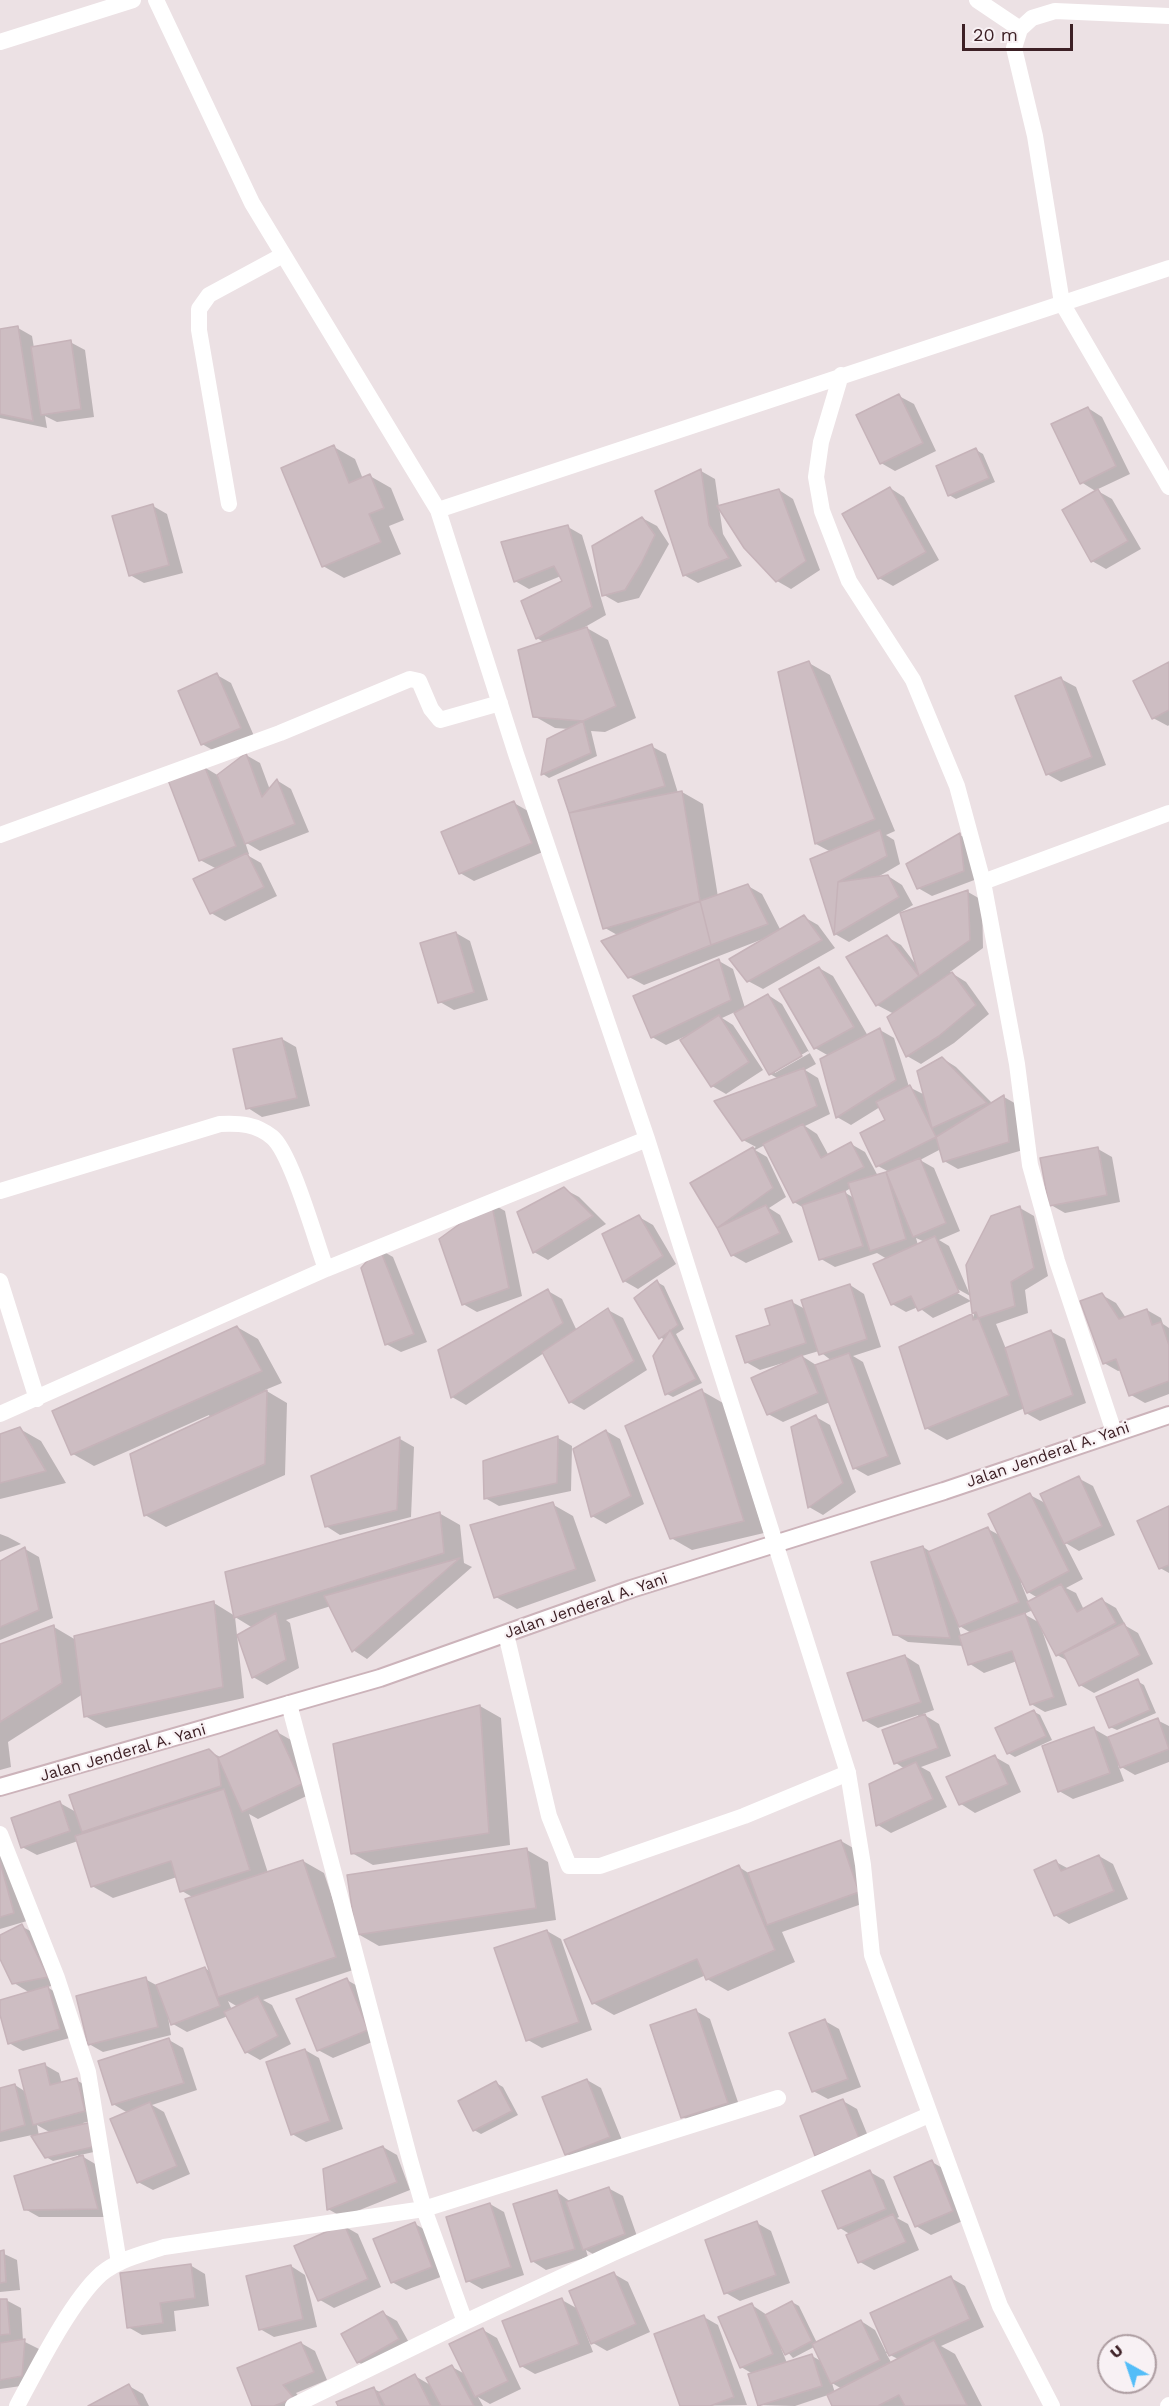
<!DOCTYPE html>
<style>
body{margin:0}
#map{position:relative;width:1169px;height:2406px;overflow:hidden;background:#ece1e4;font-family:"Work Sans",sans-serif}
canvas{display:block}
.north{position:absolute;left:1097px;top:2334px;width:60px;height:60px;box-sizing:border-box;background:#f8f1f4;border:2px solid #ad9da1;border-radius:50%;rotate:320deg;font-size:16px;font-weight:700;line-height:24px;text-align:center;color:#3d2025}
.north::after{content:'';display:block;margin:auto;width:21px;height:27px;background:#53bdf8;clip-path:polygon(50% 0,100% 100%,50% 72%,0 100%)}
.scale{position:absolute;left:962px;top:24px;width:111px;height:27px;box-sizing:border-box;border:3px solid #3d2025;border-top:0;padding-left:8px;font-size:18px;line-height:21px;white-space:nowrap;color:#3d2025;-webkit-text-stroke:4px #f8f1f4;paint-order:stroke}
</style>
<div id="map">
<canvas width="1169" height="2406"></canvas>
<div class="north">U</div>
<div class="scale">20 m</div>
</div>
<script>
const ctx = document.querySelector('canvas').getContext('2d');
ctx.lineJoin = 'round';
function fill(path, color) { ctx.fillStyle = color; ctx.fill(path, 'evenodd'); }
function strokePath(path, color, width, dash) { ctx.strokeStyle = color; ctx.lineWidth = width; ctx.lineCap = dash ? 'butt' : 'round'; ctx.setLineDash(dash || []); ctx.stroke(path); }
function label(font, color, halo, rows, align = 'center') {
  ctx.font = font + ' "Work Sans",sans-serif'; ctx.lineWidth = 4.5; ctx.setLineDash([]); ctx.textBaseline = 'middle'; ctx.strokeStyle = halo; ctx.fillStyle = color; for (const [text, x, y, turn = 0] of rows) {
    ctx.save(); ctx.translate(x, y); ctx.rotate((+turn || 0) * Math.PI / 180); ctx.textAlign = isNaN(turn) ? turn : align; if (halo) ctx.strokeText(text, 0, 0); ctx.fillText(text, 0, 0); ctx.restore();
  }
}
fill(new Path2D(`
 M18,328L32,336L34,348L70,342L85,350L94,417L57,422L45,416L47,428L0,418V331Z
 M899,396L914,404L936,451L895,471L881,463Z
 M1088,408L1102,417L1130,474L1096,490L1112,499L1141,549L1106,569L1092,561L1097,492L1081,482Z
 M334,447L355,459L363,479L370,476L391,488L404,520L389,526L401,554L344,578L323,566Z
 M976,450L983,454L995,482L956,499L949,495Z
 M701,471L715,479L723,534L742,566L698,583L684,575L657,492Z
 M890,488L904,497L939,560L893,586L879,578Z
 M779,490L793,499L820,570L791,589L777,581Z
 M153,506L167,514L183,573L144,583L130,575Z
 M642,518L657,526L669,544L639,598L618,603L604,595Z
 M568,527L582,535L606,615L585,627L608,640L636,718L605,732L591,731L597,756L549,778L543,774L548,740L569,729L555,728L534,716L545,643L537,638L564,582L561,576L529,589L515,581Z
 M809,663L830,675L895,831L886,835L894,840L900,864L876,878L888,876L902,885L913,905L849,942L835,934L831,852L816,844Z
 M1169,664V725L1168,726L1153,718Z
 M217,675L231,683L254,736L216,752L202,744Z
 M1061,679L1076,687L1106,765L1061,782L1047,774Z
 M651,746L666,754L678,793L682,792L703,804L718,897L748,886L762,894L781,931L804,917L818,925L835,948L763,989L748,981L763,939L644,985L629,977L619,936L605,928L560,781Z
 M246,755L260,763L270,790L278,781L291,789L309,832L260,851L245,842L249,854L247,855L261,863L277,896L225,921L211,913L217,869L200,860L204,767L219,776Z
 M514,803L528,811L545,851L474,881L460,873Z
 M960,835L974,843L977,879L932,896L918,888Z
 M968,892L982,900L983,948L950,972L966,982L989,1014L954,1043L921,1064L907,1056L894,1014L877,1005L887,937L901,945L917,966L902,914Z
 M456,933L470,941L488,1000L454,1010L440,1002Z
 M719,961L733,969L745,1008L768,995L782,1004L816,1064L805,1070L818,1078L830,1114L805,1126L817,1134L829,1156L851,1144L865,1152L878,1176L889,1172L878,1166L887,1121L880,1107L851,1125L837,1117L829,1056L815,1048L819,968L833,976L868,1036L880,1030L894,1038L909,1087L925,1095L942,1058L956,1067L993,1104L1004,1097L1018,1105L1023,1150L958,1169L944,1161L941,1149L920,1160L934,1168L960,1231L939,1240L949,1246L970,1295L1020,1208L1034,1216L1048,1276L1025,1290L1028,1313L996,1324L1006,1349L1050,1331L1065,1339L1086,1403L1040,1421L1026,1413L1025,1408L947,1440L926,1428L974,1315L972,1297L954,1287L952,1290L971,1301L933,1318L918,1307L906,1312L892,1304L887,1259L877,1253L835,1267L821,1259L804,1208L794,1202L765,1145L755,1150L767,1157L786,1197L769,1208L780,1215L793,1242L746,1263L732,1255L719,1227L692,1184L756,1147L743,1140L779,1079L770,1074L735,1012L722,1018L733,1025L763,1070L726,1094L712,1086L688,1035L666,1045L652,1037ZM808,1051L810,1053L775,1073V1070ZM851,1188L854,1198L844,1192ZM916,1238L925,1242L918,1245Z
 M282,1039L296,1047L310,1106L262,1117L248,1108Z
 M1098,1149L1112,1157L1120,1202L1065,1213L1051,1205Z
 M564,1189L579,1197L606,1224L548,1260L534,1252Z
 M491,1203L505,1211L522,1296L477,1312L463,1304Z
 M639,1217L653,1225L676,1264L638,1289L624,1281Z
 M379,1249L393,1257L427,1342L401,1352L386,1344Z
 M657,1282L664,1286L684,1329L676,1334L702,1383L673,1397L667,1394L665,1340L660,1337Z
 M850,1285L864,1294L881,1347L853,1356L863,1362L901,1464L868,1476L854,1468L830,1402L783,1422L768,1414L783,1363L760,1370L746,1362L792,1302L805,1309ZM819,1351L832,1361L816,1365L802,1356Z
 M548,1291L562,1299L577,1331L608,1310L623,1318L647,1370L584,1410L570,1402L544,1353L466,1405L452,1397L440,1351Z
 M1102,1295L1116,1303L1126,1318L1147,1310L1161,1318L1163,1324L1169,1328V1394L1145,1403L1131,1395L1122,1370L1118,1371L1104,1363Z
 M237,1327L258,1339L282,1383L265,1390L287,1403L285,1475L166,1527L145,1515L210,1418L209,1415L94,1466L73,1454L54,1412Z
 M702,1391L723,1403L764,1533L692,1550L671,1538Z
 M816,1417L830,1425L856,1492L823,1515L809,1507L793,1428Z
 M20,1429L41,1441L66,1483L0,1499V1436Z
 M606,1431L620,1439L644,1504L606,1524L592,1516Z
 M558,1438L572,1446L571,1491L499,1506L485,1498Z
 M400,1439L414,1447L411,1517L340,1535L326,1526L312,1476Z
 M1078,1478L1093,1486L1115,1535L1079,1551L1064,1542L1083,1579L1066,1588L1076,1593L1084,1610L1102,1600L1116,1608L1126,1626L1138,1633L1153,1664L1094,1693L1080,1685L1068,1661L1057,1655L1042,1630L1067,1705L1045,1712L1031,1704L1017,1661L984,1673L970,1664L963,1646L908,1642L894,1634L923,1547L931,1552L988,1529L1001,1536L1030,1495L1047,1504ZM1023,1582L1028,1592L1038,1598L1029,1603L1021,1583ZM1033,1610L1040,1623L1024,1614ZM958,1625L971,1633L961,1636Z
 M552,1504L573,1516L596,1581L517,1609L496,1597Z
 M1169,1508V1573L1160,1568Z
 M439,1513L460,1525L464,1563L472,1567L367,1659L353,1650L331,1606L286,1620L290,1623L299,1668L267,1685L253,1677V1628L235,1617L244,1698L106,1728L85,1716L83,1694L8,1742L11,1767L0,1770V1645L54,1627L76,1640L214,1603L235,1616Z
 M0,1534L8,1537L21,1544L0,1552Z
 M25,1549L39,1557L53,1618L0,1640V1562Z
 M905,1656L919,1665L934,1710L923,1714L939,1724L951,1756L921,1767L930,1772L947,1807L891,1833L878,1825L905,1769L896,1763L919,1718L918,1715L878,1728L864,1720Z
 M1137,1681L1144,1685L1156,1713L1117,1730L1110,1727Z
 M480,1706L501,1718L510,1845L373,1865L352,1853Z
 M1033,1711L1040,1715L1052,1740L1015,1757L1008,1753Z
 M1157,1720L1169,1726V1762L1135,1775L1118,1765L1124,1781L1073,1799L1059,1791L1094,1729L1108,1737Z
 M277,1732L291,1740L315,1792L258,1819L249,1814L268,1873L303,1861L324,1873L356,1969L263,2000L272,2005L291,2044L260,2060L246,2052L228,2016L187,2032L173,2024L167,2011L171,2035L103,2052L89,2044L145,1979L158,1986L205,1968L211,1972L194,1898L182,1891L177,1877L113,1898L92,1886L78,1841L37,1855L22,1847L60,1803L76,1812L209,1751L222,1758ZM228,2001L238,2007L232,2010Z
 M995,1757L1009,1765L1021,1792L975,1813L961,1804L948,1777Z
 M0,1826L27,1921L0,1929Z
 M841,1841L855,1849L873,1900L782,1932L795,1962L728,1991L707,1979L706,1975L614,2015L593,2003L739,1867L750,1874Z
 M527,1850L548,1862L556,1920L379,1946L358,1934Z
 M1099,1856L1113,1864L1128,1899L1069,1924L1055,1915L1056,1862L1069,1869Z
 M21,1926L36,1934L61,1984L47,1987L62,1996L73,2037L23,2051L9,2043L0,2009V2001L30,1993L14,1983L0,1956V1937Z
 M547,1931L561,1939L592,2030L542,2048L528,2040Z
 M347,1980L361,1988L382,2038L333,2058L318,2050Z
 M696,2011L710,2019L741,2111L697,2126L683,2117Z
 M825,2021L839,2029L861,2087L828,2099L813,2091Z
 M169,2040L183,2048L197,2090L152,2105L164,2112L190,2174L153,2190L138,2182L128,2113L113,2104Z
 M305,2050L319,2058L343,2129L306,2142L292,2134Z
 M45,2065L59,2073L62,2084L76,2080L91,2088L98,2119L83,2123L103,2150L80,2155L97,2165L111,2217H39L25,2209L79,2158L78,2155L53,2161L46,2157L32,2135L0,2142V2089L15,2085L26,2092ZM37,2125L51,2133L39,2136Z
 M587,2080L601,2088L624,2145L581,2162L567,2154Z
 M496,2083L503,2087L518,2115L481,2134L474,2130Z
 M843,2101L857,2109L872,2146L831,2163Z
 M383,2147L397,2155L410,2190L342,2217L328,2209Z
 M932,2162L946,2170L967,2219L931,2235L916,2226Z
 M870,2172L884,2180L899,2217L897,2218L908,2224L919,2250L874,2270L860,2262L851,2235L840,2228Z
 M608,2188L623,2196L639,2242L598,2257L586,2250L588,2257L546,2270L532,2261L557,2192L571,2202Z
 M490,2204L504,2212L524,2275L482,2289L468,2281Z
 M757,2223L771,2231L790,2283L740,2301L726,2293Z
 M415,2224L429,2232L446,2275L406,2290L392,2282Z
 M344,2226L358,2234L381,2287L334,2308L320,2300Z
 M0,2252L17,2260L20,2290L0,2292Z
 M190,2265L205,2274L209,2306L174,2311L176,2331L142,2335L128,2327Z
 M291,2266L305,2275L317,2327L274,2337L260,2329Z
 M614,2274L628,2282L650,2332L607,2351L593,2343L586,2327L584,2328L593,2352L535,2374L521,2366L562,2300L578,2309Z
 M951,2278L965,2286L984,2327L941,2346L955,2354L982,2406H834L828,2395L795,2406L759,2405L753,2374L741,2367L752,2305L767,2315L792,2302L799,2306L817,2343L861,2321L875,2330L886,2352ZM783,2347L793,2358L814,2347L821,2361L812,2356L787,2363L781,2348ZM886,2353L896,2358L899,2360L892,2364ZM832,2383L842,2389L835,2393Z
 M6,2300L21,2308L23,2341L39,2349L35,2384L0,2389V2301Z
 M383,2313L397,2321L412,2348L372,2370L358,2362Z
 M704,2317L718,2325L747,2405L682,2406Z
 M483,2330L497,2338L521,2389L490,2404L478,2397L483,2406H339L374,2389L382,2393L415,2376L432,2386L452,2367L465,2374Z
 M301,2343L315,2351L327,2380L296,2393L307,2406H254Z
 M129,2386L143,2394L149,2406H91Z`), '#0003');
const building = new Path2D(`
 M18,326L33,421L0,414V329Z
 M71,340L81,409L41,415L31,347Z
 M899,394L923,443L880,464L856,415Z
 M1088,407L1116,466L1080,484L1051,424Z
 M334,445L349,483L370,474L384,508L369,514L381,542L322,567L281,468Z
 M976,448L989,478L948,496L936,466Z
 M701,469L709,525L729,558L683,576L655,491Z
 M890,487L926,552L878,579L842,514Z
 M779,489L806,561L776,582L744,548L717,506Z
 M1098,489L1128,541L1091,562L1062,510Z
 M153,504L169,565L129,576L112,516Z
 M642,517L655,535L641,564L625,590L602,596L592,546Z
 M568,525L592,607L536,639L521,601L562,581L554,566L514,582L501,542Z
 M587,627L616,706L583,721L533,717L518,650Z
 M809,661L875,819L815,844L778,672Z
 M1169,662V710L1152,719L1133,681Z
 M217,673L241,728L201,745L178,691Z
 M1061,677L1092,757L1046,775L1015,696Z
 M583,721L591,753L541,775L547,739Z
 M652,744L665,786L569,813L558,780Z
 M246,753L262,797L277,779L295,824L245,844L217,775Z
 M204,765L236,846L199,861L168,780Z
 M682,791L700,901L603,929L569,813Z
 M514,801L532,843L459,874L441,832Z
 M880,830L887,856L838,882L834,935L810,859Z
 M960,833L964,871L917,889L906,864Z
 M247,853L264,887L210,914L193,879Z
 M888,875L899,897L834,935L838,882Z
 M748,884L768,924L711,945L700,901Z
 M968,890L970,940L919,976L900,913Z
 M700,901L711,945L628,978L601,941Z
 M804,915L822,940L747,982L729,959Z
 M456,932L474,992L438,1003L420,943Z
 M887,935L919,976L876,1006L846,957Z
 M719,959L731,1000L651,1038L633,996Z
 M819,967L854,1027L814,1049L779,989Z
 M952,972L976,1005L939,1036L906,1057L887,1017Z
 M768,994L802,1056L769,1075L734,1013Z
 M719,1015L749,1062L711,1087L680,1040Z
 M880,1028L896,1080L836,1118L820,1059Z
 M282,1038L297,1098L246,1109L233,1049Z
 M942,1057L987,1103L932,1128L917,1071Z
 M804,1068L817,1106L742,1141L714,1101Z
 M910,1085L936,1137L876,1167L860,1133L885,1120L876,1102Z
 M1004,1095L1009,1142L943,1162L936,1137Z
 M803,1124L821,1158L851,1142L864,1167L793,1203L763,1144Z
 M753,1147L773,1188L717,1228L690,1183Z
 M1098,1147L1107,1195L1049,1206L1040,1158Z
 M920,1158L946,1223L913,1237L886,1172Z
 M886,1172L906,1239L870,1251L848,1183Z
 M564,1187L593,1216L533,1253L517,1212Z
 M845,1191L863,1246L819,1260L802,1205Z
 M491,1201L509,1288L462,1305L439,1239Z
 M766,1205L780,1233L731,1256L717,1228Z
 M1020,1206L1034,1268L1011,1282L1015,1306L973,1320L966,1265L991,1216Z
 M639,1215L663,1256L623,1282L602,1234Z
 M935,1236L959,1292L918,1311L911,1296L891,1305L873,1264Z
 M379,1247L414,1334L385,1345L361,1268Z
 M657,1280L678,1325L659,1339L634,1298Z
 M850,1284L867,1339L819,1355L801,1300Z
 M548,1289L563,1323L451,1398L438,1350Z
 M1102,1293L1119,1319L1147,1309L1152,1325L1161,1322L1169,1345V1381L1129,1396L1116,1359L1103,1364L1080,1301Z
 M792,1300L806,1343L745,1363L736,1336L770,1325L765,1309Z
 M608,1308L634,1361L569,1403L542,1352Z
 M976,1312L1009,1395L925,1429L899,1347Z
 M237,1326L262,1371L71,1455L52,1411Z
 M670,1330L696,1379L665,1395L653,1356Z
 M1051,1330L1073,1395L1025,1414L1005,1348Z
 M849,1353L888,1456L853,1469L815,1365Z
 M802,1355L818,1393L767,1415L751,1378Z
 M702,1389L744,1521L670,1539L625,1426Z
 M267,1390L265,1464L144,1516L130,1454Z
 M816,1415L843,1483L808,1508L791,1427Z
 M20,1427L46,1471L0,1483V1434Z
 M606,1430L631,1496L591,1517L573,1449Z
 M558,1436L557,1483L484,1499L483,1461Z
 M400,1437L397,1510L325,1527L311,1476Z
 M1079,1476L1102,1526L1064,1544L1040,1494Z
 M1030,1493L1069,1571L1027,1593L988,1514Z
 M553,1502L576,1569L494,1598L470,1525Z
 M1169,1506V1565L1159,1569L1137,1521Z
 M440,1512L444,1553L234,1618L225,1572Z
 M988,1527L1019,1602L959,1627L928,1552Z
 M923,1546L950,1638L893,1635L871,1562Z
 M25,1547L39,1610L0,1627V1561Z
 M460,1558L352,1652L324,1596Z
 M1061,1584L1077,1612L1102,1598L1116,1623L1056,1656L1027,1602Z
 M214,1601L223,1687L84,1717L74,1636Z
 M276,1613L286,1660L252,1678L237,1635Z
 M1025,1613L1054,1697L1030,1705L1012,1651L968,1665L959,1636Z
 M1124,1623L1140,1655L1079,1686L1063,1653Z
 M54,1625L62,1683L0,1722V1644Z
 M905,1655L921,1702L863,1721L847,1673Z
 M1138,1679L1150,1710L1109,1728L1096,1697Z
 M480,1705L489,1833L351,1854L333,1744Z
 M1034,1710L1046,1736L1007,1754L995,1728Z
 M925,1714L938,1748L894,1764L882,1730Z
 M1158,1718L1169,1749L1120,1768L1108,1737Z
 M1094,1727L1110,1773L1058,1792L1042,1746Z
 M277,1730L302,1784L242,1812L218,1758Z
 M209,1749L218,1758L221,1786L82,1832L69,1795Z
 M995,1755L1008,1784L959,1805L946,1777Z
 M916,1762L933,1799L876,1826L869,1784Z
 M224,1789L250,1870L180,1892L171,1861L91,1887L75,1836Z
 M60,1801L70,1831L21,1848L11,1818Z
 M841,1840L859,1892L767,1925L748,1873Z
 M527,1848L536,1908L356,1935L347,1875Z
 M1099,1855L1114,1891L1054,1916L1034,1870L1056,1860L1061,1871Z
 M303,1860L336,1957L218,1997L185,1899Z
 M0,1862L14,1913L0,1917Z
 M739,1865L775,1950L706,1980L697,1959L592,2004L564,1940Z
 M22,1924L48,1977L12,1984L0,1959V1935Z
 M547,1930L579,2022L526,2041L494,1948Z
 M205,1967L220,2006L171,2025L156,1985Z
 M146,1977L158,2027L88,2045L76,1996Z
 M347,1978L368,2030L317,2051L296,1999Z
 M48,1986L60,2029L8,2044L0,2015V2000Z
 M258,1996L278,2036L245,2053L224,2012Z
 M696,2009L728,2103L681,2118L650,2025Z
 M825,2019L848,2079L812,2092L789,2033Z
 M169,2038L184,2083L112,2105L98,2061Z
 M305,2049L330,2121L291,2135L266,2062Z
 M45,2063L50,2085L77,2078L85,2111L33,2125L19,2070Z
 M587,2079L610,2137L565,2155L542,2097Z
 M496,2081L512,2111L473,2131L458,2101Z
 M15,2084L25,2125L0,2132V2088Z
 M843,2099L859,2138L815,2156L800,2116Z
 M150,2102L177,2166L137,2183L110,2119Z
 M92,2122L97,2146L45,2158L31,2136Z
 M383,2146L397,2182L327,2210L323,2169Z
 M83,2155L98,2209L24,2210L14,2176Z
 M932,2160L953,2211L915,2227L894,2177Z
 M870,2170L886,2209L838,2229L822,2191Z
 M609,2187L625,2234L583,2250L566,2202Z
 M557,2190L575,2249L531,2262L513,2204Z
 M490,2203L511,2267L466,2282L446,2217Z
 M893,2214L906,2242L858,2263L846,2235Z
 M757,2221L776,2275L724,2294L705,2240Z
 M415,2222L432,2267L391,2283L373,2239Z
 M344,2224L368,2279L318,2301L294,2246Z
 M4,2250L6,2282L0,2283V2251Z
 M191,2264L195,2298L160,2303L163,2323L127,2328L120,2273Z
 M291,2265L303,2319L259,2330L246,2276Z
 M614,2272L636,2324L591,2344L569,2291Z
 M951,2276L970,2319L889,2356L870,2313Z
 M562,2298L579,2344L520,2367L502,2321Z
 M0,2299H7L10,2334L0,2335Z
 M792,2301L812,2341L785,2355L765,2315Z
 M752,2303L773,2354L740,2368L718,2317Z
 M383,2311L399,2339L357,2363L341,2334Z
 M704,2315L734,2397L710,2406H680L654,2334Z
 M861,2320L880,2360L831,2384L812,2344Z
 M483,2328L508,2381L475,2397L449,2344Z
 M25,2339L22,2376L0,2380V2343Z
 M934,2340L967,2405L905,2406L899,2395L878,2406H832L827,2395Z
 M301,2342L314,2372L283,2385L294,2398L274,2406H252L237,2368Z
 M812,2354L822,2386L758,2406L748,2374Z
 M452,2365L474,2406H441L426,2378Z
 M415,2374L431,2406H385L378,2393Z
 M129,2384L140,2406H88Z
 M374,2387L381,2406H338L336,2402Z`);
fill(building, '#cdbdc2');
strokePath(building, '#c6b3b9', 1.5);
const secondary = new Path2D(`
 M0,1787L380,1678L631,1589L944,1491L1169,1415`);
strokePath(secondary, '#ccb3ba', 20);
strokePath(new Path2D(`
 M506,1634L549,1816L569,1866H600L744,1816L848,1773`), '#fff', 16);
strokePath(new Path2D(`
 M156,0L252,203L438,510
 M977,0L1020,29
 M1169,16L1055,11L1032,18L1020,29L1014,48L1035,136L1062,303L1169,487
 M0,42L133,0
 M841,375L821,442L816,477L822,511L849,581L913,680L957,786L983,882L1017,1064L1030,1165L1057,1261L1114,1432
 M229,504L199,330V309L209,295L283,255
 M0,835L280,733L410,679L419,681L431,709L440,720L500,703
 M983,882L1169,813
 M0,1191L220,1124C240,1123 256,1124 272,1137C291,1152 316,1242 326,1269
 M0,1281L37,1399
 M0,1414L326,1269L647,1139
 M289,1704L410,2160L424,2209L465,2322L611,2254L929,2115
 M0,1834L57,1978L88,2072L119,2263
 M17,2406C37,2369 71,2301 101,2274C119,2259 143,2254 164,2247L424,2209L778,2098
 M293,2406L465,2322
 M1052,2406L1000,2306L872,1955L863,1865L848,1773L647,1139L516,754L438,510L1169,268
 M1168,2406L1169,2405`), '#fff', 16);
strokePath(secondary, '#fff', 16);
label('16px', '#3d2025', '#f8f1f4', [
 ["Jalan Jenderal A. Yani",1048,1455,-19],
 ["Jalan Jenderal A. Yani",586,1606,-19],
 ["Jalan Jenderal A. Yani",123,1753,-16]
]);
</script>
